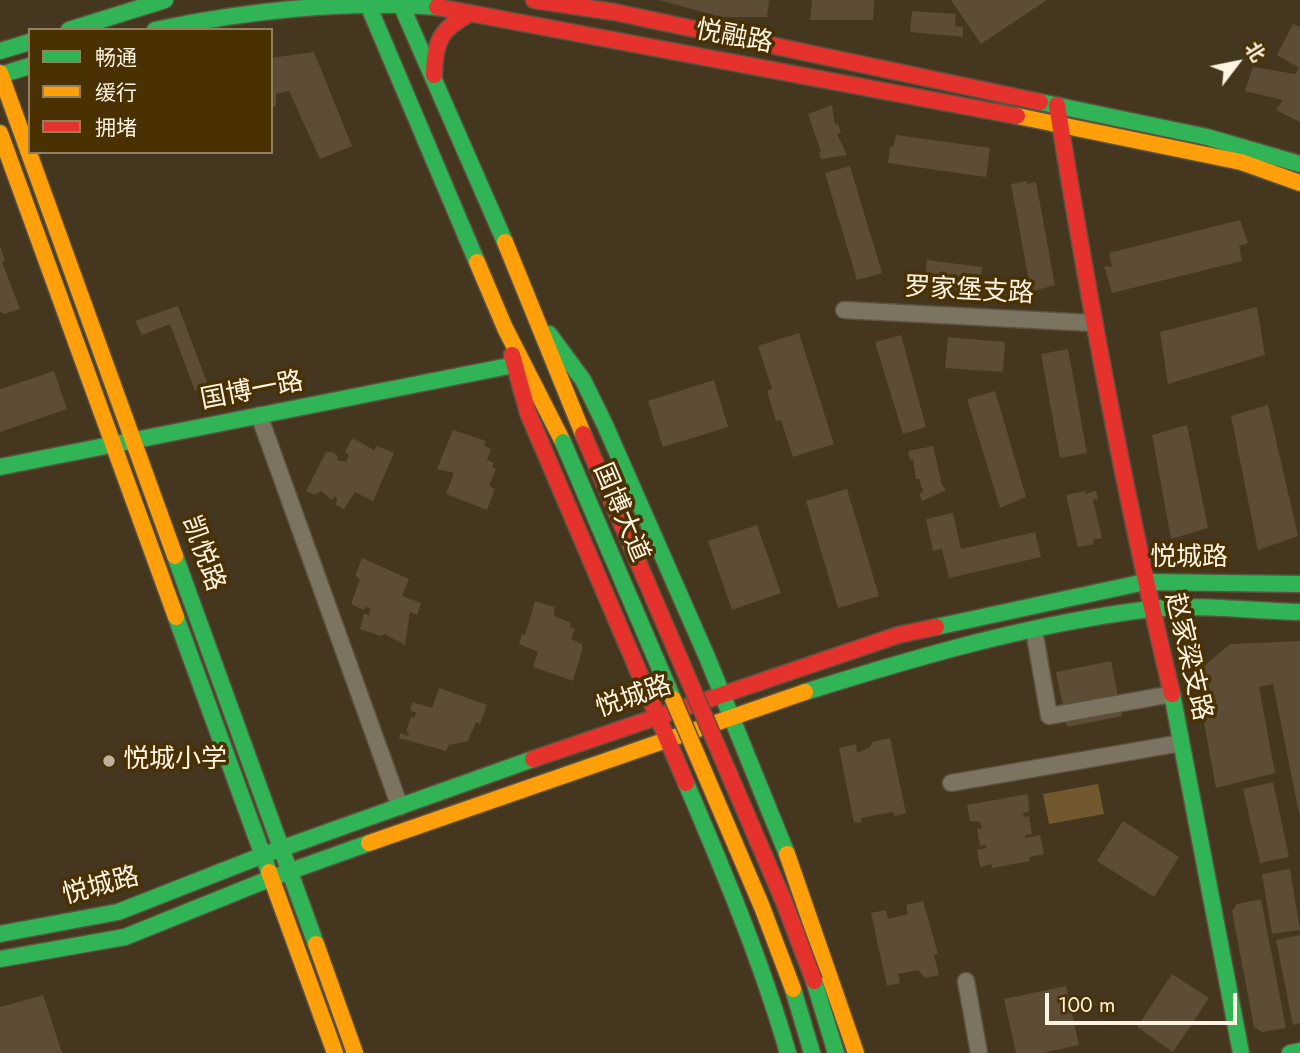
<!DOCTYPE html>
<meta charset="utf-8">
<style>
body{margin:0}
#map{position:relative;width:1300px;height:1053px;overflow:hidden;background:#45371f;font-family:Jost,"Noto Sans SC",sans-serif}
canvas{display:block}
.legend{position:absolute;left:28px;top:28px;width:245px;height:126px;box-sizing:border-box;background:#493103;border:2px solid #927f5c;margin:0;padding:9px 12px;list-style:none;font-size:21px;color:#fff3e1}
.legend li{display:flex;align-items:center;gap:14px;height:35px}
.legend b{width:35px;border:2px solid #927f5c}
.north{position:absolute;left:1202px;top:28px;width:70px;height:70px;-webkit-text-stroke:5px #493103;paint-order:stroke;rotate:58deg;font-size:19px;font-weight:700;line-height:28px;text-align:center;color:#fff3e1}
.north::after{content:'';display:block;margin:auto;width:24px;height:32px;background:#fff3e1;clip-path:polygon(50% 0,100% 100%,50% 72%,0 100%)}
.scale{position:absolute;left:1045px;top:993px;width:192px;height:32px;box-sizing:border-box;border:4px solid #fff3e1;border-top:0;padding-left:9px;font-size:21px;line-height:24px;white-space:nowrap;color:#fff3e1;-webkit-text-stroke:5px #493103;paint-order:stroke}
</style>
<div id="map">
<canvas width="1300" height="1053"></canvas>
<ul class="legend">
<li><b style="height:9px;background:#30b455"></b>畅通</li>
<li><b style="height:9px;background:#ff9f0a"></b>缓行</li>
<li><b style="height:9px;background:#e5322d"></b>拥堵</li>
</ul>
<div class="north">北</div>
<div class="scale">100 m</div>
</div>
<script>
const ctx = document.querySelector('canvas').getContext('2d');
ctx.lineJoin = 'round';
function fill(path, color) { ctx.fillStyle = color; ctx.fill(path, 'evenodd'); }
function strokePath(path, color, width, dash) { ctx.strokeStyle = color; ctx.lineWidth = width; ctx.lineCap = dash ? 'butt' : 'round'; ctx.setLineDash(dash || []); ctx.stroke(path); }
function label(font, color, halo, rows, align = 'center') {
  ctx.font = font + ' Jost,"Noto Sans SC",sans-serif'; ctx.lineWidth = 7; ctx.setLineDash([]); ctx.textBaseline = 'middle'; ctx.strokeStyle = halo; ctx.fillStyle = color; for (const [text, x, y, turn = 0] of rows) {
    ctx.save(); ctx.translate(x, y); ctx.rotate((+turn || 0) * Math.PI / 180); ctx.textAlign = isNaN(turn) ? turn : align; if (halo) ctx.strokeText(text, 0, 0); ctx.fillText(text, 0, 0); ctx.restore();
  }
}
fill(new Path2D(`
 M1098,784L1104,814L1049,824L1043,794Z`), '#72582d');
fill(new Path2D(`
 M659,0H769L767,17H721Z
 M812,0H874L873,20H810Z
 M951,0H1047L981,44Z
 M912,11L956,14L955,26L963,27V37L910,32Z
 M1293,24L1300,27V122L1276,110L1283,100L1245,91L1253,67L1295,74L1299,68L1277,55Z
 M314,52L352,146L320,159L289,91L276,94V106L271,107V58Z
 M832,105L835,125L838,124L841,133L837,134L847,155L821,159L819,152H821L808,114Z
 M896,135L990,148L986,177L888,163L890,147H893Z
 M850,166L882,273L857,280L825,173Z
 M1027,181V184L1036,182L1055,285L1031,292L1011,184Z
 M1240,220L1248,243L1239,246L1242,261L1112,293L1104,266L1112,267L1109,253Z
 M0,246L5,261L2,262L20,309L4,314L0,311Z
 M927,260L982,267L980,292L924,286Z
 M178,306L208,385L195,391L170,324L142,335L135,321Z
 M1257,307L1265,355L1168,384L1160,332Z
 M799,333L834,444L793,457L781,420L776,421L767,391L772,389L758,346Z
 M901,335L926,427L903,434L875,342Z
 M948,337L1005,342L1003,372L945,368Z
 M1068,349L1087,453L1060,458L1041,354Z
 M54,371L67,409L0,432V389Z
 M714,380L728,427L663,447L648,401Z
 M995,391L1026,497L1000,508L967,399Z
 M1268,405L1298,536L1258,550L1231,416Z
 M1187,425L1208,528L1171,539L1152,435Z
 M453,430L486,441L484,446L491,449L487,460L494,463L492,467L496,469L489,486L495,489L487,510L446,494L454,473L437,469Z
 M352,438L374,450L377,446L394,453L373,501L355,492L344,509L336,505L337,499L335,496L332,500L321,491L315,495L306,491L326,452H332L338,456L337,460L346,462L349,455L345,452Z
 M933,446L942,485L946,490L922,501L919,493L923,492L919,479H916L913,459L910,460L908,451Z
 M847,489L879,596L838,608L806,501Z
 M1085,491V494L1096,491L1098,499L1093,500L1102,538L1093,540L1094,544L1078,547L1066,495Z
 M953,513L961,549L1035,532L1041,557L949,578L942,549L933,551L926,519Z
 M757,525L781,593L732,610L708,541Z
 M362,558L409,579L402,596L421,603L417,615L410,612L405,645L385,634L381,636L360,629L364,614L369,615L370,608L366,606L364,610L351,604L360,579L355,576Z
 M535,601L555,607L554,616L571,623L570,627L575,629L571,639L582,644V650L573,681L533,667L538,652L519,644L522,635H525Z
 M1300,641V813H1299L1273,684L1259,687L1275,773L1216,788L1195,674L1230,644Z
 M1111,661L1122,716L1067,727L1056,672Z
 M439,688L487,705L480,724L476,722L468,741L449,745L446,751L399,738L400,733L408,736L409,733L406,731L411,717L414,718L416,713L410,710L412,702L432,708Z
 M890,738L906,813L895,816L893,812L861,818V822L854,823L839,748L856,744L857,753L870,747L872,742Z
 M1273,782L1289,857L1260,863L1243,789Z
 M1028,794L1029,812L1023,813L1024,817L1029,816L1032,834L1025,835L1026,838L1040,835L1044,854L1029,857L1030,861L992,868L991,864L980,867L977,850L986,848V845L980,846L977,829L982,828L980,822L970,821L967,805Z
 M1123,821L1179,857L1154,897L1097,861Z
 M1290,869L1300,930L1272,934L1262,874Z
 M1261,899L1286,1028L1262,1032L1254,1027L1232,911L1237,904Z
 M923,901L938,954L934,955L939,975L925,978L918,970L898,974L900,983L887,986L871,913L886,910L888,919L908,914L906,905Z
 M1300,935V1023L1293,1025L1276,940Z
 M1172,974L1209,998L1173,1052L1137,1027Z
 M1066,986L1079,1045L1042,1053H1016L1004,999Z
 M43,995L62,1053H0V1007Z`), '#5d4c36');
const street = new Path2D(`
 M844,310L1092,323
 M259,415L400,807
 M1034,630L1049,716L1172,694
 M951,783L1181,743
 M966,981L979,1053`);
const fast = new Path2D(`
 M366,0L477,262
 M399,0L505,242
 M69,30L165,0
 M155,30C244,11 346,0 437,7
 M0,51L30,42
 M0,75L30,66
 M1040,102L1207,137L1300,164
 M549,334L583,380L605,425L707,657L787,854
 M0,467L514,365
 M175,556L316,944
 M176,617L269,872
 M936,627L1145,582L1300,584
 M805,692C917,657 1033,623 1151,609C1196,604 1254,611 1300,612
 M1172,694L1241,1053
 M686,783C724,872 761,960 788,1053
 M0,934L118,912L266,854L533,759
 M0,959L125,937L274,877L369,843
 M814,981L836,1053
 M793,989L812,1053
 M1290,1053L1300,1051`);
const slow = new Path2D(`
 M0,73L175,556
 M1017,116L1241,162L1300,183
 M0,133L176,617
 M505,242L583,434
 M477,262L505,328L563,442
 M369,843L805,692
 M787,854L856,1053
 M269,872L335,1053
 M316,944L355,1053`);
const jam = new Path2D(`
 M534,0L614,12L1040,102
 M437,7L1017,116
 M434,75C434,42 441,28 471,13
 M1057,105C1089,303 1125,499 1172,694
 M512,355L528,413L686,783
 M533,759L898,635L936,627`);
strokePath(street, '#5c5240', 19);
strokePath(fast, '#5c5240', 19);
strokePath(slow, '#5c5240', 19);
strokePath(jam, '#5c5240', 19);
strokePath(street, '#7d7361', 16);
strokePath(fast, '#30b455', 16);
strokePath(slow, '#ff9f0a', 16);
strokePath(jam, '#e5322d', 16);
const fastBridge = new Path2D(`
 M563,442L673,699`);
const slowBridge = new Path2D(`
 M673,699L762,907L793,989`);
const jamBridge = new Path2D(`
 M583,434L784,902L814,981`);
strokePath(fastBridge, '#5c5240', 19, []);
strokePath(slowBridge, '#5c5240', 19, []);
strokePath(jamBridge, '#5c5240', 19, []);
strokePath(fastBridge, '#30b455', 16);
strokePath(slowBridge, '#ff9f0a', 16);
strokePath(jamBridge, '#e5322d', 16);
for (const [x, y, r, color] of [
 [109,761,7,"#beb19d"]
]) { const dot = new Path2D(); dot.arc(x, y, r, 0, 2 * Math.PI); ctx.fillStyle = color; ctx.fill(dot); strokePath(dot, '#493103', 2.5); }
label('26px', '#fff3e1', '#493103', [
 ["悦融路",734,38,11],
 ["罗家堡支路",969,292,3],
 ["国博一路",252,392,-11],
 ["国博大道",620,513,67],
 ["凯悦路",202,554,70],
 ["悦城路",1189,559],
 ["赵家梁支路",1187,657,77],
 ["悦城路",634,698,-19],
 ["悦城路",101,887,-15]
]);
label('26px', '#fff3e1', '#493103', [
 ["悦城小学",123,761]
], 'left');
</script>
